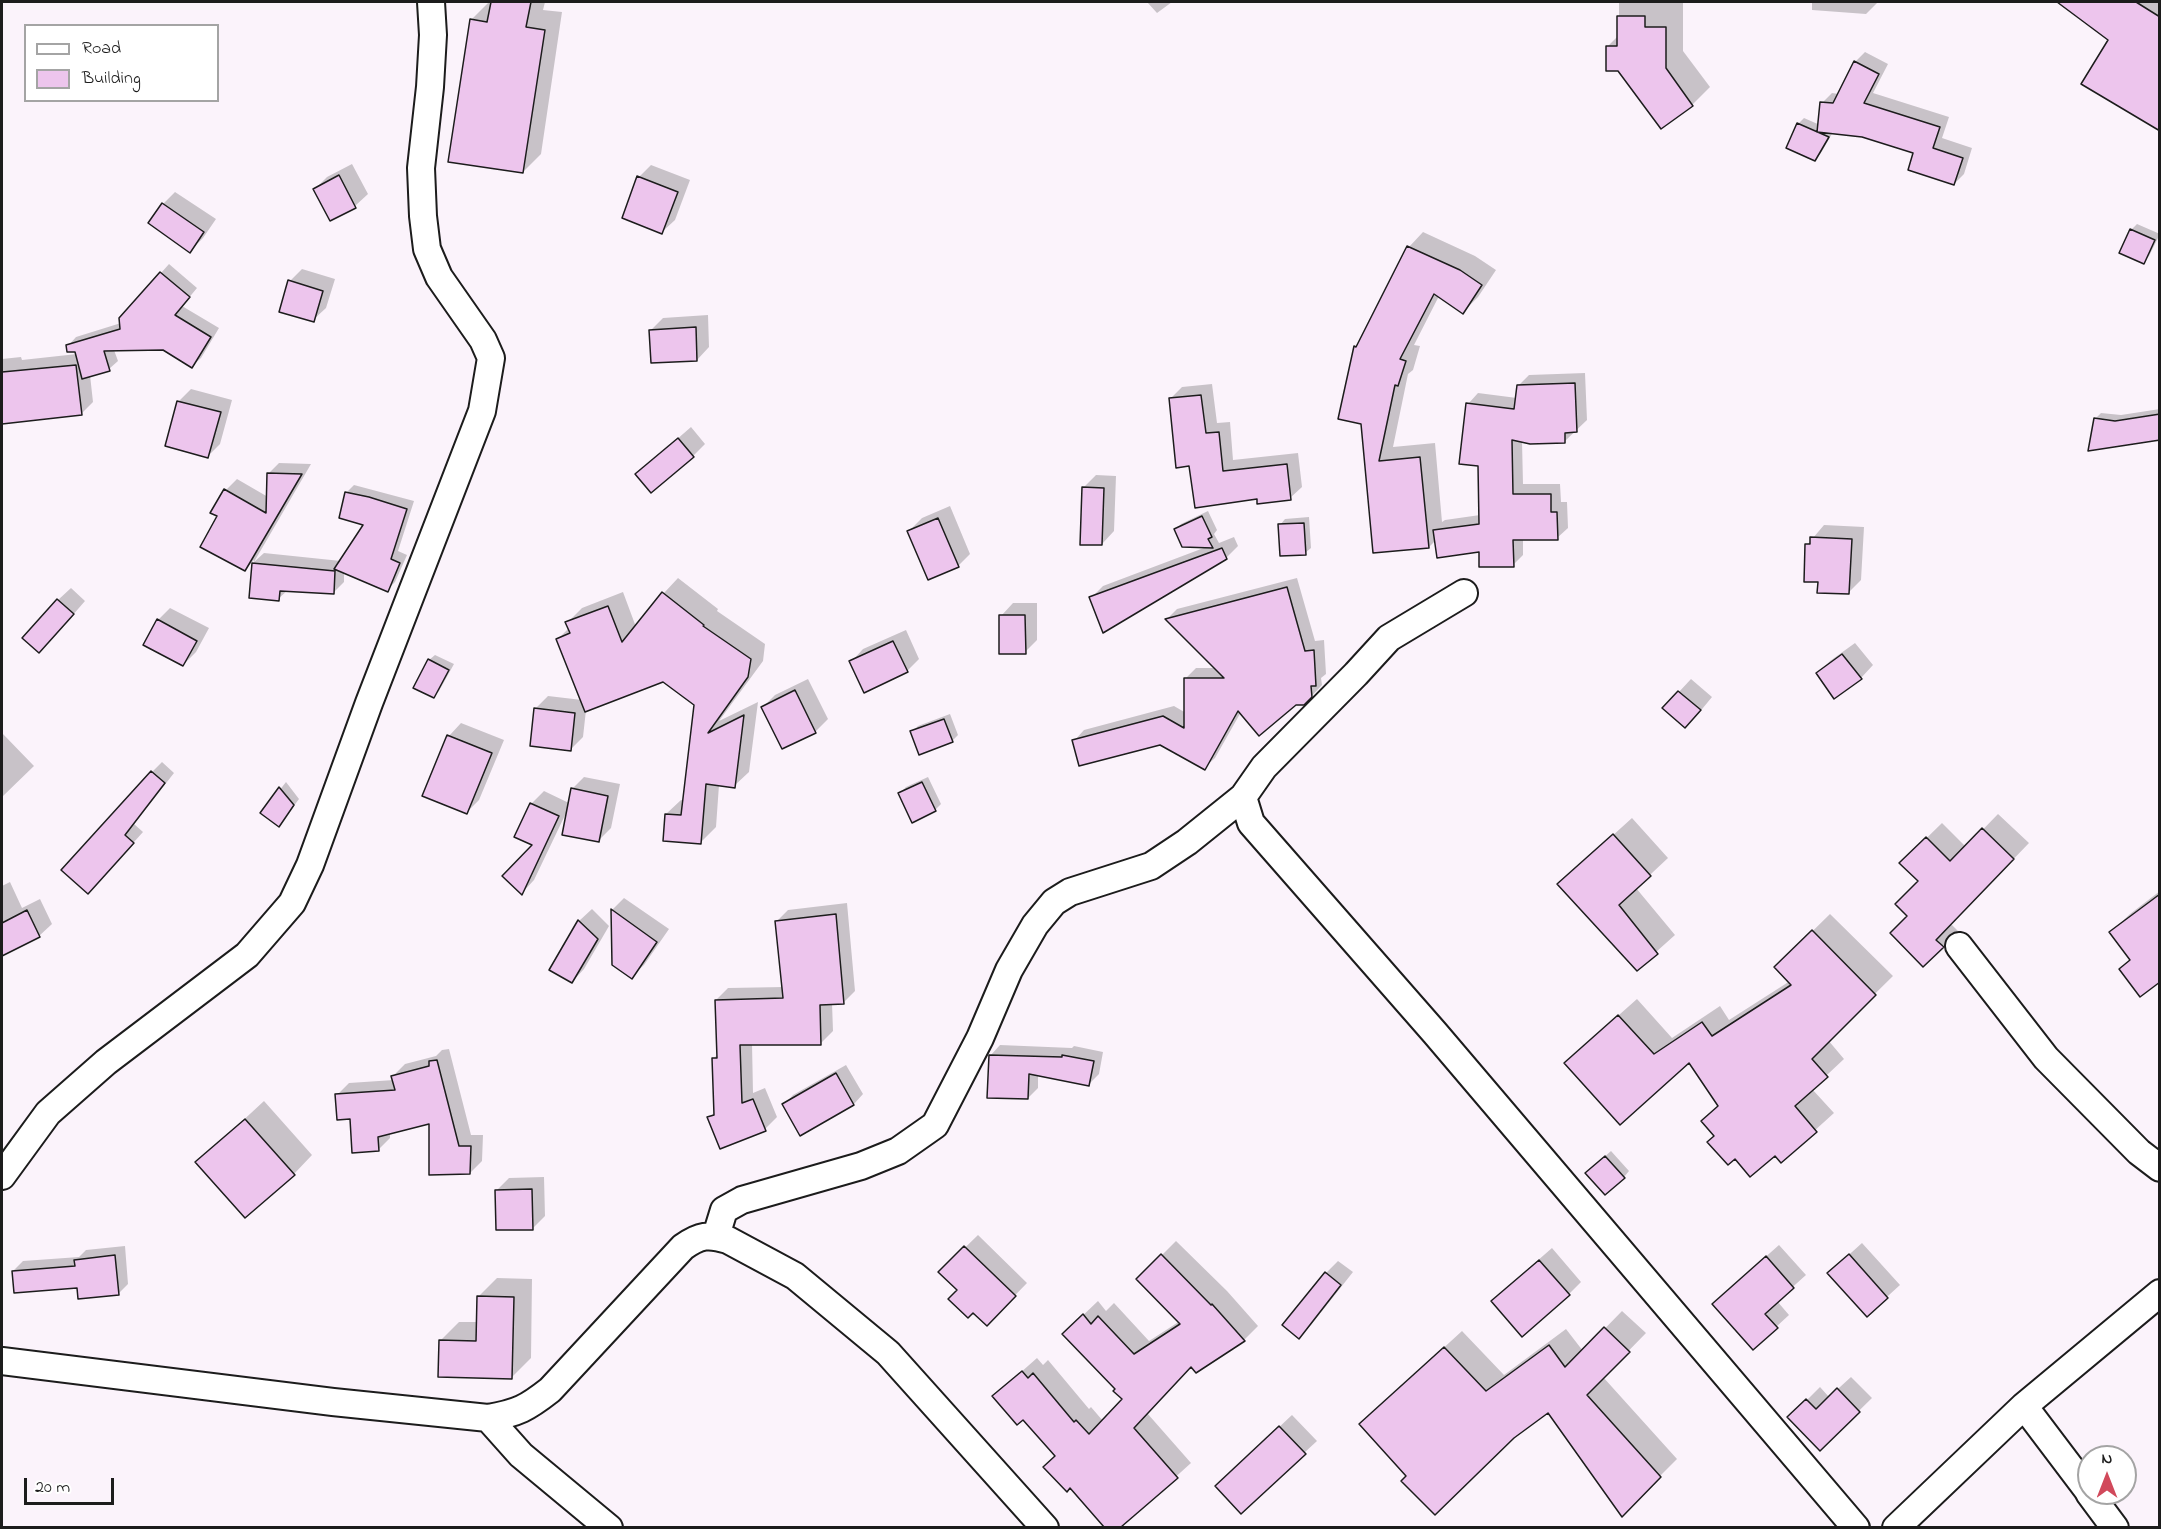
<!DOCTYPE html>
<style>
body{margin:0}
#map{position:relative;width:2161px;height:1529px;overflow:hidden;background:#fbf3fb;font-family:"Indie Flower",sans-serif}
canvas{display:block}
.frame{position:absolute;inset:0;border:3px solid #1c1c1c;pointer-events:none}
.legend{position:absolute;left:24px;top:24px;width:195px;height:78px;box-sizing:border-box;background:#fff;border:2px solid #a4a4a4;margin:0;padding:8px 10px;list-style:none;font-size:18px;color:#1c1c1c}
.legend li{display:flex;align-items:center;gap:12px;height:30px}
.legend b{width:30px;border:2px solid #a4a4a4}
.north{position:absolute;left:2077px;top:1445px;width:60px;height:60px;box-sizing:border-box;background:#fff;border:2px solid #a4a4a4;border-radius:50%;rotate:0deg;font-size:16px;font-weight:700;line-height:24px;text-align:center;color:#1c1c1c}
.north::after{content:'';display:block;margin:auto;width:21px;height:27px;background:#d1495b;clip-path:polygon(50% 0,100% 100%,50% 72%,0 100%)}
.scale{position:absolute;left:24px;top:1478px;width:90px;height:27px;box-sizing:border-box;border:3px solid #1c1c1c;border-top:0;padding-left:8px;font-size:18px;line-height:21px;white-space:nowrap;color:#1c1c1c;-webkit-text-stroke:4px #fff;paint-order:stroke}
</style>
<div id="map">
<canvas width="2161" height="1529"></canvas>
<div class="frame"></div>
<ul class="legend">
<li><b style="height:8px;background:#fff"></b>Road</li>
<li><b style="height:16px;background:#edc5ed"></b>Building</li>
</ul>
<div class="north">N</div>
<div class="scale">20 m</div>
</div>
<script>
const ctx = document.querySelector('canvas').getContext('2d');
ctx.lineJoin = 'round';
function fill(path, color) { ctx.fillStyle = color; ctx.fill(path, 'evenodd'); }
function strokePath(path, color, width, dash) { ctx.strokeStyle = color; ctx.lineWidth = width; ctx.lineCap = dash ? 'butt' : 'round'; ctx.setLineDash(dash || []); ctx.stroke(path); }
fill(new Path2D(`
 M489,2H545L543,10L562,12L541,154L523,172L471,20Z
 M1147,2H1172L1157,13Z
 M1619,2H1683V51L1710,87L1692,105L1661,127L1608,46L1619,35Z
 M1812,2H1878L1866,14L1812,10Z
 M2073,2H2160V125L2110,40L2068,8Z
 M1865,52L1888,64L1873,93L1949,117L1942,138L1972,148L1964,174L1954,184L1915,152L1863,135L1833,132L1821,153L1815,159L1798,124L1804,118L1820,125L1822,103L1832,93L1839,94L1855,62Z
 M352,164L368,194L355,206L331,219L315,189L327,177Z
 M651,165L690,180L675,220L662,232L639,177Z
 M175,192L216,219L203,238L190,251L163,204Z
 M2137,224L2160,234L2149,256L2143,262L2131,230Z
 M1423,232L1475,256L1496,270L1478,297L1463,312L1439,296L1414,345L1420,346L1413,370L1408,374L1393,447L1435,443L1442,522L1445,520L1480,515L1479,464L1468,404L1478,393L1517,398L1518,386L1529,375L1585,373L1587,420L1565,441H1522L1523,484H1560L1561,502H1567L1568,528L1557,538H1523V555L1513,565L1480,550L1436,540L1429,547L1375,552L1355,347L1361,341L1409,247Z
 M169,264L197,288L182,306L219,328L201,358L192,366L163,348L114,350L118,361L109,369L90,375L93,402L81,414L2,423V359L21,357L22,360L77,354L76,351L68,346L76,337L121,323V318Z
 M302,269L335,279L326,308L313,320L290,281Z
 M708,315L709,347L697,360L651,330L663,318Z
 M1212,384L1217,423L1230,422L1233,460L1298,453L1302,487L1290,498H1258L1190,464L1170,399L1182,387Z
 M191,389L232,400L220,444L208,456L178,402Z
 M2160,409V438L2095,419L2101,413L2121,415Z
 M691,427L705,444L693,456L637,474Z
 M279,463L311,464L254,562L264,553L341,561L365,524L346,493L354,485L414,501L398,551L407,555L395,582L387,590L344,572V582L334,592L288,590L278,599L251,597L254,560L245,570L219,516L212,512L226,490L237,479L268,497V474Z
 M1096,475L1116,476L1114,531L1102,544L1083,488Z
 M950,506L970,554L958,566L909,531L922,518Z
 M1208,511L1217,530L1214,534L1219,543L1234,537L1238,546L1226,558L1091,598L1103,586L1209,546L1176,529L1181,524Z
 M1309,517L1311,548L1305,553L1280,525L1285,519Z
 M1824,525L1864,527L1861,580L1849,592L1820,581L1807,545Z
 M678,578L718,609L717,611L765,644L763,661L719,721L758,702L749,772L734,786L719,785L716,827L701,842L666,814L681,800H684L696,704L663,680L586,710L583,737L570,750L536,708L548,696L582,700L558,639L569,628L567,623L582,608L623,592L636,627L664,593Z
 M1297,578L1315,641L1324,640L1326,674L1321,678L1322,685L1304,704L1241,712L1215,758L1204,768L1160,743L1074,741L1084,730L1174,706L1186,713V678L1196,668H1216L1167,619L1177,609Z
 M71,588L85,601L52,639L58,600Z
 M1013,603H1037V640L1025,652L1001,616Z
 M170,608L209,628L196,652L183,665L158,620Z
 M906,630L919,659L907,671L851,662L863,649Z
 M1855,643L1873,665L1861,678L1818,674L1830,661Z
 M435,655L454,664L439,691L434,696L429,660Z
 M808,679L828,719L815,732L763,707L775,695Z
 M1691,679L1712,697L1698,714L1664,708Z
 M950,714L958,735L952,741L912,732L918,726Z
 M461,723L504,740L479,800L467,812L449,736Z
 M2,733L34,766L3,796L2,794Z
 M162,762L174,773L134,824L143,832L98,882L152,772Z
 M584,777L620,784L611,828L599,840L567,811L534,880L522,893L534,844L531,804L544,791L569,803L572,789Z
 M928,777L941,804L935,810L913,821L900,793L906,787Z
 M286,782L299,799L284,819L262,813Z
 M1998,814L2029,843L1951,924L1958,931L1923,965L1909,916L1920,881L1901,863L1942,823L1966,847Z
 M1632,818L1668,858L1636,888L1675,935L1637,969L1559,884Z
 M10,882L22,908L40,899L52,924L39,936L2,954V886Z
 M2160,891V986L2156,982L2121,969L2131,959L2111,932L2130,914Z
 M624,898L669,929L644,965L631,977L612,910Z
 M847,903L855,991L843,1003H832L833,1031L821,1043H752L753,1093L765,1088L777,1117L765,1129L709,1118L715,1112L713,1059L718,1054L716,1000L728,988L784,987L776,922L788,910Z
 M592,909L609,926L584,969L572,982L551,969L579,921Z
 M1830,914L1893,976L1828,1040L1844,1059L1812,1089L1834,1113L1781,1161L1775,1154L1715,1136L1719,1105L1690,1061L1584,1046L1637,999L1672,1038L1720,1006L1729,1020L1790,981L1776,967Z
 M1000,1045L1072,1048L1074,1046L1103,1052L1099,1074L1089,1084L1038,1075V1088L1028,1098L990,1056Z
 M449,1049L471,1135H483L482,1161L470,1173L430,1122L390,1132V1138L378,1150L351,1117L337,1095L349,1083L394,1080L393,1076L405,1064L436,1056L442,1050Z
 M846,1065L863,1094L854,1104L801,1134L784,1105L793,1095Z
 M264,1101L312,1155L294,1174L198,1162Z
 M1611,1151L1629,1171L1624,1177L1593,1167Z
 M544,1177L545,1216L533,1228L496,1191L509,1178Z
 M978,1235L1027,1283L987,1324L959,1290L940,1272Z
 M1176,1241L1227,1291L1258,1326L1244,1340L1192,1365L1147,1413L1191,1463L1119,1528H1106L1071,1486L1057,1455L1024,1418L994,1396L1037,1358L1043,1365L1048,1360L1089,1409L1091,1407L1103,1421L1124,1399L1078,1320L1098,1301L1106,1311L1114,1303L1149,1341L1180,1321L1138,1279Z
 M1862,1243L1900,1285L1867,1315L1842,1261Z
 M1779,1245L1806,1275L1777,1301L1789,1315L1776,1327L1727,1291Z
 M125,1246L128,1284L118,1294L13,1271L23,1261L79,1257L86,1250Z
 M1552,1248L1581,1282L1569,1294L1505,1289Z
 M1338,1261L1353,1272L1311,1325L1299,1337L1326,1273Z
 M497,1278L532,1279L531,1358L512,1377L440,1341L459,1322H478V1297Z
 M1622,1311L1646,1333L1603,1377L1677,1459L1622,1514L1549,1410L1408,1476L1379,1407L1462,1331L1504,1375L1566,1329L1583,1351Z
 M1851,1377L1872,1398L1820,1449L1790,1417L1820,1387L1829,1397Z
 M1292,1415L1317,1441L1304,1453L1229,1474Z`), '#0003');
const building = new Path2D(`
 M491,2H531L526,27L545,30L523,173L448,162L470,19L487,22Z
 M2057,2H2136L2160,17V131L2081,84L2108,40Z
 M1617,16H1645V27H1666V68L1693,106L1661,129L1618,71H1606V46H1617Z
 M1854,61L1879,74L1864,103L1940,127L1933,148L1963,158L1954,185L1908,170L1913,153L1862,137L1817,132L1820,102L1833,103Z
 M1797,123L1829,137L1815,161L1786,148Z
 M339,175L356,208L330,221L313,189Z
 M637,176L678,192L662,234L622,218Z
 M162,203L204,232L190,253L148,223Z
 M2130,229L2155,240L2144,264L2119,253Z
 M1407,246L1460,270L1482,285L1463,314L1434,294L1400,359L1406,361L1398,386L1395,385L1379,461L1420,457L1429,548L1373,553L1361,424L1338,419L1354,346L1356,347Z
 M160,272L190,297L175,315L211,337L192,368L163,350L104,351L110,371L82,379L75,352H67L66,345L120,329L119,318Z
 M288,280L323,291L314,322L279,312Z
 M696,327L697,361L651,363L649,330Z
 M76,365L82,415L2,424V372Z
 M1575,383L1577,432L1565,433V443L1530,444L1512,440L1513,494H1551V512H1557L1558,540H1513L1514,567H1479V552L1437,558L1433,530L1479,524L1478,466L1459,464L1466,403L1514,409L1517,385Z
 M1201,395L1206,433L1219,432L1223,471L1287,464L1291,500L1257,504V499L1195,508L1189,466L1176,468L1169,398Z
 M177,401L221,412L208,458L165,446Z
 M2160,414V440L2088,451L2094,418L2115,421Z
 M678,438L694,457L651,493L635,474Z
 M267,473L302,474L245,571L200,547L217,516L210,513L224,489L266,513Z
 M1082,487L1104,488L1102,545H1080Z
 M345,492L369,497L407,509L391,559L400,563L388,592L334,569L363,525L339,518Z
 M1202,516L1212,537L1208,539L1213,548L1182,547L1174,529Z
 M938,518L959,567L928,580L907,531Z
 M1304,523L1306,555L1280,556L1278,524Z
 M1810,537L1852,539L1849,594L1817,593L1818,582H1804L1805,544H1810Z
 M1222,548L1227,559L1103,633L1089,597Z
 M252,563L335,571L334,594L280,591L279,601L249,598Z
 M1287,587L1305,651L1314,650L1316,686H1311L1312,697L1304,705H1296L1259,736L1238,711L1205,770L1160,745L1079,766L1072,740L1163,716L1184,728V678H1224L1165,619Z
 M662,592L704,625L703,626L751,659L748,677L708,733L744,715L735,788L706,784L701,844L663,841L665,814L681,815L694,705L663,682L585,712L556,639L570,633L565,622L608,606L622,642Z
 M57,599L74,614L39,653L22,638Z
 M999,615H1025L1026,654H999Z
 M157,619L197,641L183,666L143,645Z
 M893,641L908,672L864,693L849,661Z
 M1842,654L1862,679L1834,699L1816,673Z
 M428,659L449,670L434,698L413,688Z
 M795,690L816,733L782,749L761,707Z
 M1678,691L1701,710L1685,728L1662,708Z
 M534,708L575,713L571,751L530,746Z
 M944,719L953,742L919,755L910,731Z
 M447,735L492,753L467,814L422,796Z
 M151,771L165,783L125,835L134,843L88,894L61,870Z
 M922,782L936,811L912,823L898,793Z
 M279,787L294,805L279,827L260,813Z
 M571,788L608,796L599,842L562,835Z
 M530,803L559,816L522,895L502,876L532,845L514,837Z
 M1982,828L2014,859L1936,940L1944,947L1923,967L1890,933L1907,916L1895,904L1918,881L1899,863L1926,837L1950,861Z
 M1613,834L1651,876L1619,905L1658,954L1637,971L1557,884Z
 M2160,894V982L2140,997L2119,969L2130,960L2109,932Z
 M611,909L657,942L632,979L612,965Z
 M27,910L40,937L2,956V923Z
 M836,914L844,1004L820,1005L821,1045H740L742,1103L753,1099L766,1131L720,1149L707,1117L714,1115L712,1058H717L715,1000L783,998L775,921Z
 M578,920L598,939L572,983L549,970Z
 M1812,930L1876,995L1812,1059L1828,1077L1795,1106L1817,1132L1781,1163L1775,1156L1750,1177L1735,1159L1728,1165L1707,1142L1714,1136L1701,1121L1718,1106L1689,1063L1620,1125L1564,1063L1618,1015L1654,1054L1702,1022L1712,1036L1791,985L1774,967Z
 M989,1055L1062,1057V1055L1094,1061L1089,1086L1029,1074L1028,1099L987,1098Z
 M437,1060L459,1146H471L470,1174L429,1175V1124L378,1137L379,1151L352,1153L350,1119L337,1120L335,1094L395,1090L391,1076L429,1066V1061Z
 M836,1073L854,1105L800,1136L782,1104Z
 M245,1119L295,1175L245,1218L195,1162Z
 M1605,1156L1625,1178L1605,1195L1585,1173Z
 M532,1189L533,1230H496L495,1190Z
 M964,1246L1016,1296L987,1326L973,1313L968,1318L948,1299L957,1290L938,1272Z
 M1161,1254L1211,1305L1212,1304L1245,1341L1196,1373L1191,1367L1134,1428L1178,1478L1121,1527H1104L1070,1488L1067,1492L1043,1467L1055,1456L1023,1420L1017,1425L992,1396L1022,1371L1028,1378L1033,1373L1074,1422L1076,1420L1089,1434L1122,1399L1113,1391L1115,1389L1062,1334L1083,1314L1091,1324L1098,1316L1134,1354L1180,1324L1136,1279Z
 M1849,1254L1888,1298L1867,1317L1827,1273Z
 M115,1255L119,1295L78,1299L77,1288L14,1293L12,1271L75,1266L74,1260Z
 M1766,1256L1794,1288L1765,1314L1778,1328L1753,1350L1712,1304Z
 M1539,1260L1570,1295L1522,1337L1491,1301Z
 M1325,1272L1341,1285L1299,1339L1282,1325Z
 M477,1296L514,1297L512,1379L438,1377L439,1340L476,1341Z
 M1604,1327L1630,1352L1587,1395L1661,1477L1622,1517L1548,1413L1514,1438L1435,1515L1401,1481L1406,1476L1359,1424L1444,1347L1486,1391L1549,1345L1565,1367Z
 M1837,1388L1860,1412L1820,1451L1787,1417L1806,1399L1816,1409Z
 M1279,1426L1306,1454L1241,1514L1215,1486Z`);
fill(building, '#edc5ed');
strokePath(building, '#1c1c1c', 1.5);
const street = new Path2D(`
 M1464,593L1389,638L1356,674L1264,767L1243,797L1251,823L1435,1033L1856,1528
 M1959,946L2046,1058L2139,1152L2160,1168
 M2,1176L48,1113L106,1062L247,955L292,903L310,865L369,703L482,411L491,358L483,340L439,277L427,249L423,216L421,168L430,87L433,35L431,2
 M716,1236L724,1210L742,1200L861,1166L898,1151L935,1125L980,1038L1009,970L1035,925L1054,902L1070,892L1151,866L1187,842L1243,797
 M2,1361L333,1402L488,1418C518,1413 527,1408 550,1390L683,1247C700,1235 708,1234 728,1240L795,1276L888,1353L1045,1528
 M2024,1406L2089,1492
 M488,1418L521,1455L609,1528
 M2089,1493L2115,1528
 M1896,1528L2024,1406L2160,1293`);
strokePath(street, '#1c1c1c', 30);
strokePath(street, '#fff', 26);
</script>
